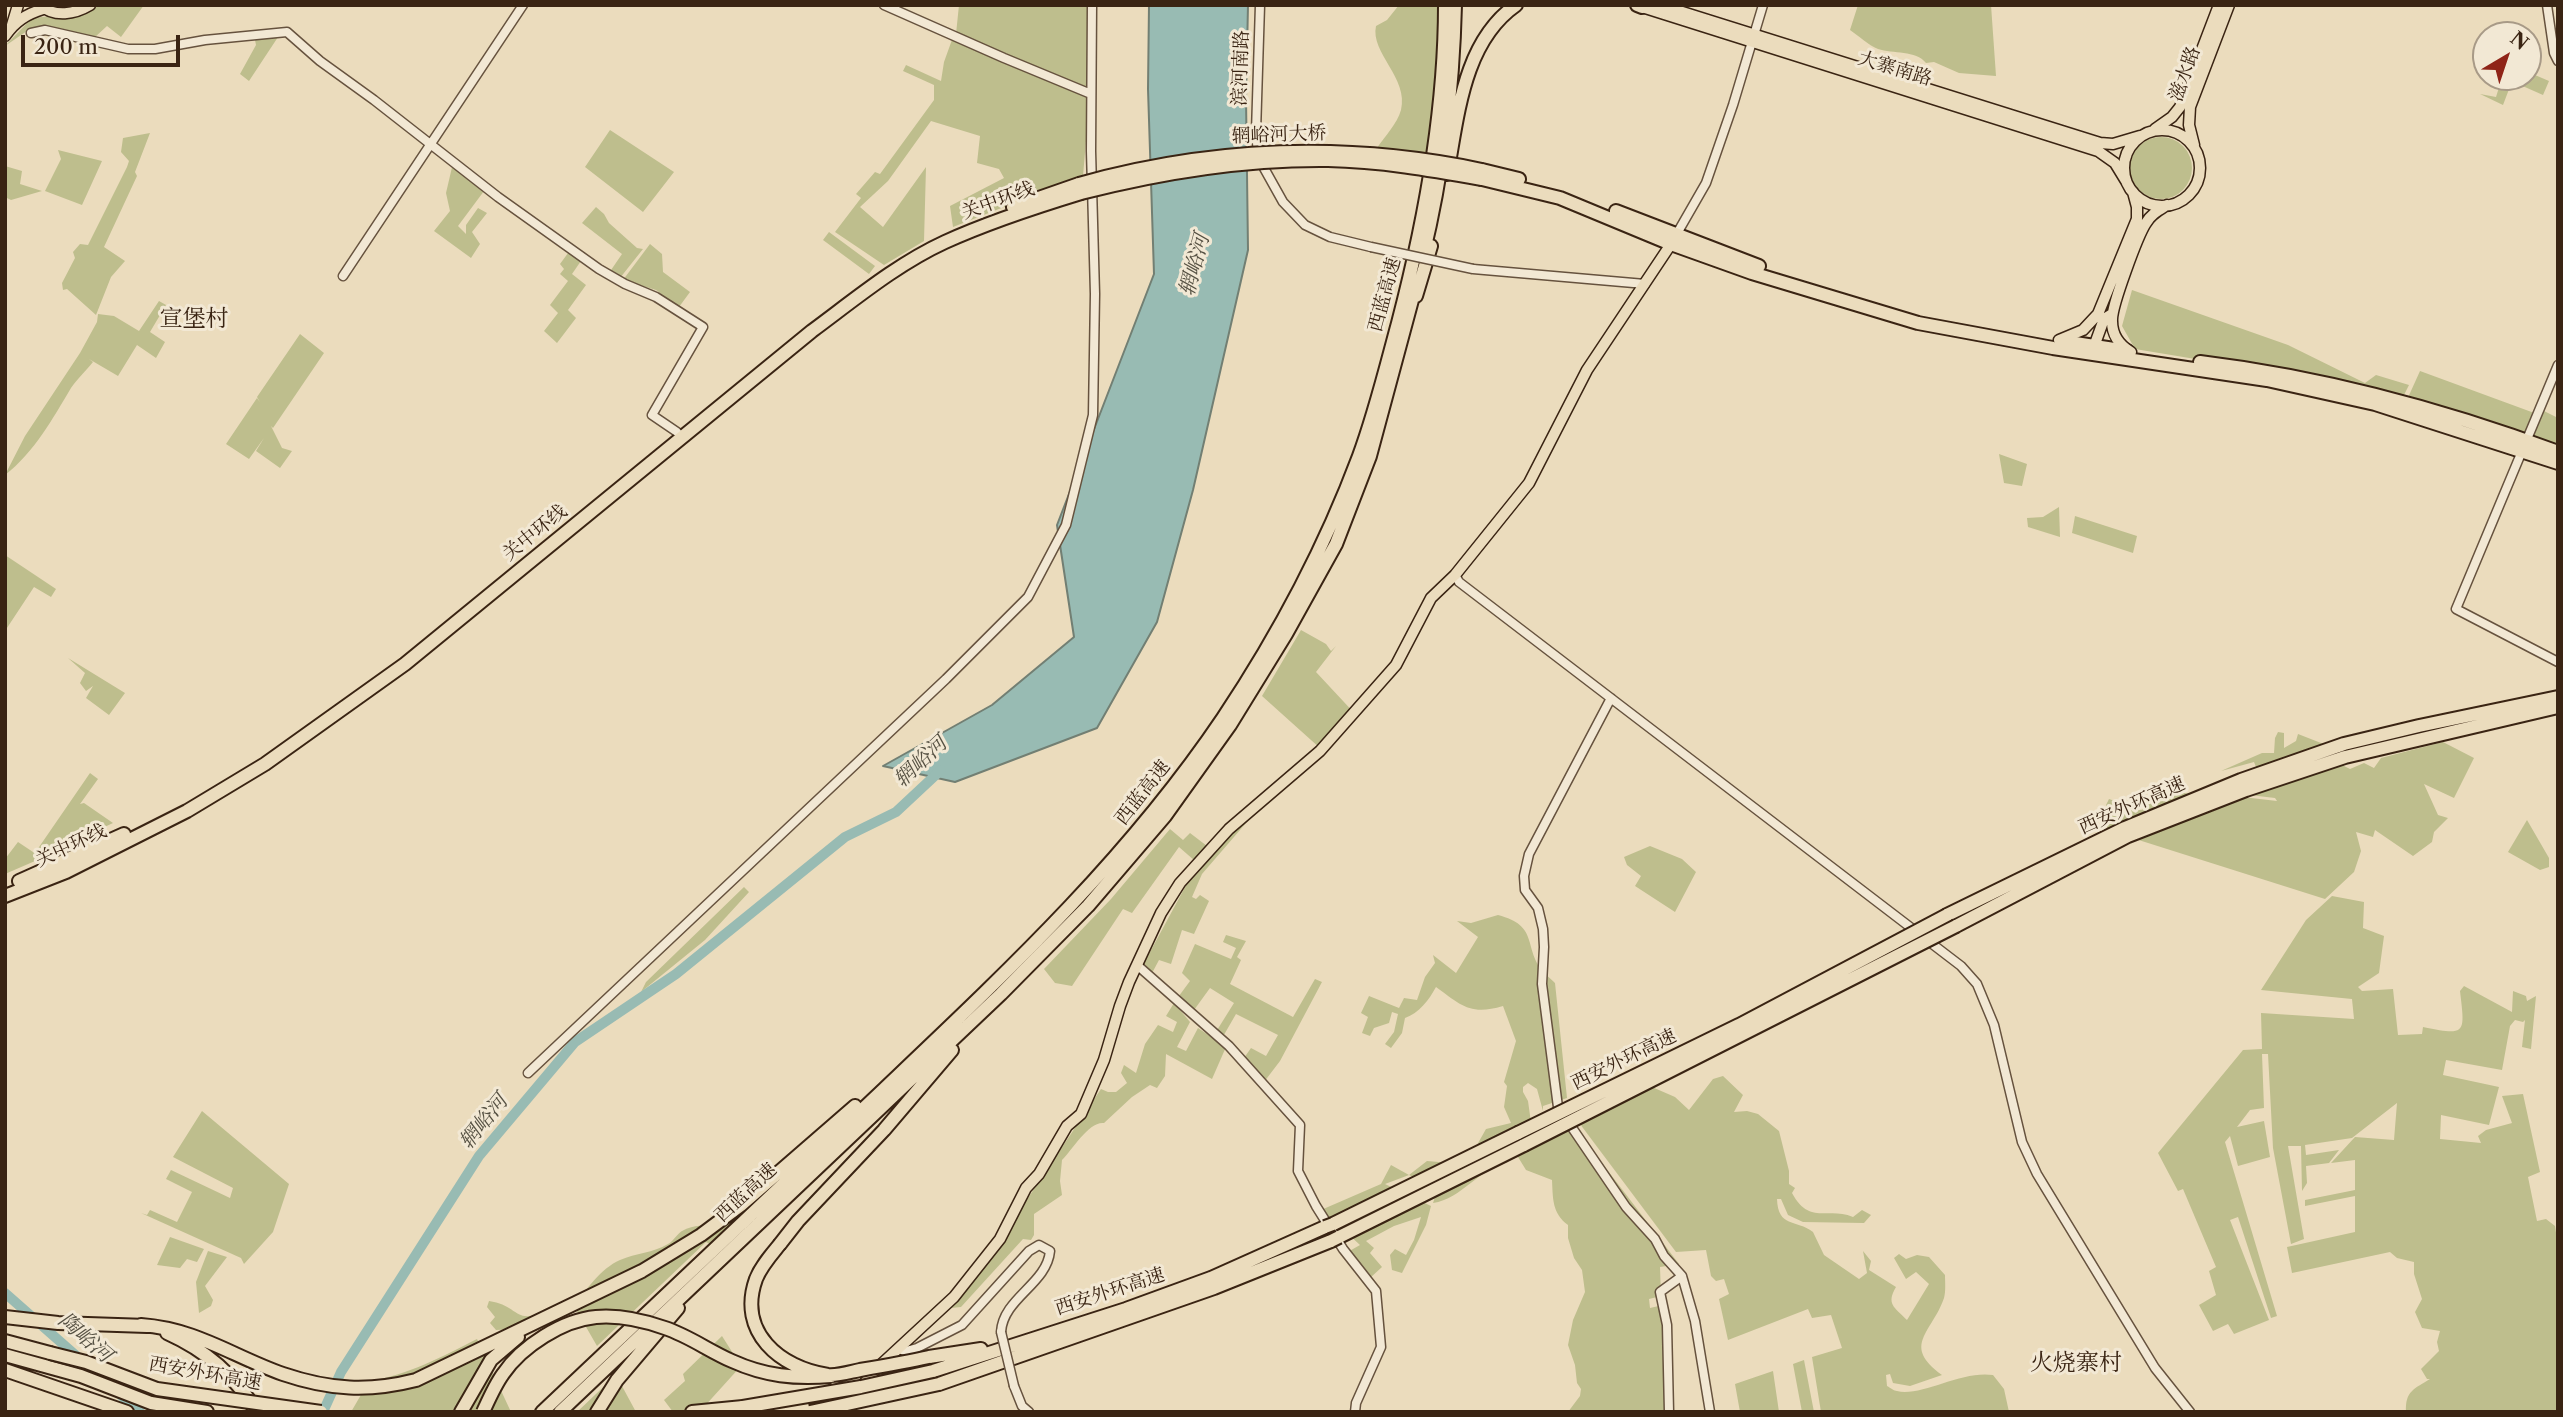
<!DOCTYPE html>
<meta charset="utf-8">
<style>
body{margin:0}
#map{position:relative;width:2563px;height:1417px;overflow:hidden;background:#ebdcbd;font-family:"Libre Caslon Text",serif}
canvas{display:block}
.frame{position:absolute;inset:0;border:7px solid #3a2413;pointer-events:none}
.north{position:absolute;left:2472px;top:21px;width:70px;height:70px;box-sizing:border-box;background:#f2e8d4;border:2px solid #a89a87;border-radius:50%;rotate:39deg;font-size:19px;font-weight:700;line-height:28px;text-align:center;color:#3a2413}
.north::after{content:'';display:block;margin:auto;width:24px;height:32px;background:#8f2418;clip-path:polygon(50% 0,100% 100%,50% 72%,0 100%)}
.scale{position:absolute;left:21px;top:35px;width:159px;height:32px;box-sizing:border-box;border:4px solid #3a2413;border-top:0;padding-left:9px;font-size:21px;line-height:24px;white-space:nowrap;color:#3a2413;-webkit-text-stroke:5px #f2e8d4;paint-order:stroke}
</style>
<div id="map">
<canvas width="2563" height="1417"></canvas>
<div class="frame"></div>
<div class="north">N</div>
<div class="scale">200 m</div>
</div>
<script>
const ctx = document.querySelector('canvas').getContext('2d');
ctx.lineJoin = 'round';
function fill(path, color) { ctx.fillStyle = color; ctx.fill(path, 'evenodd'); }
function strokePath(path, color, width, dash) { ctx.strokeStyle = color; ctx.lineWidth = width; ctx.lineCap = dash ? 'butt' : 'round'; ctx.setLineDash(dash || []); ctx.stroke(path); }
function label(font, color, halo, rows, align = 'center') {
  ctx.font = font + ' "Libre Caslon Text","Noto Serif SC",serif'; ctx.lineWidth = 6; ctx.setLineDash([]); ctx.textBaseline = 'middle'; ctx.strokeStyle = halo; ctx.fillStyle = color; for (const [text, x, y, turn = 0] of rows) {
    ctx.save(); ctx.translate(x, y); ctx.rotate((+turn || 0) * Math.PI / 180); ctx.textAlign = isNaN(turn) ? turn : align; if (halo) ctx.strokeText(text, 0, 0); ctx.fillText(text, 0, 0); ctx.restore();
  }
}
fill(new Path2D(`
 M95,5H144L121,37L107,26L94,38L43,29L27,31L5,46L32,18L80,13Z
 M959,5H1090V89L956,34Z
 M1399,5H1441L1428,153L1377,148C1385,136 1397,124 1401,110C1409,78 1370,53 1376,26L1387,20Z
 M1858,5H1991L1996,76L1959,73L1934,62L1926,63C1916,50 1893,54 1878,49C1868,45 1859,36 1850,30Z
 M282,31L249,81L240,74L256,45L254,35Z
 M953,37L1090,94L1083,176L953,227L950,206L1004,178L999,169L977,163L980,136L931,121L888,181L860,207L883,227L926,167L924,241L884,265L835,232L861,198L856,194L875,172L880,174L934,100V85L903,71L906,65L941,81L944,62Z
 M2528,72L2549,81L2543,95L2509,80L2511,84L2503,105L2480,94L2496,97L2501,81L2493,77H2528Z
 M610,130L674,172L643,212L585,167Z
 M150,133L135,172L137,176L104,247L125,261L111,277L96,315L67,289L63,290L62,283L75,258L73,252L80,244L88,245L127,167L129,161L121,152L123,138Z
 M2130 168a31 31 0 1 1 62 0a31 31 0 1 1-62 0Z
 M58,150L102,161L82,205L45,191L61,159Z
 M453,163L487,187L458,226L466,234V225L478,208L487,213L472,232L480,244L471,258L434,231L450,211L446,193Z
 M5,166L22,171L20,184L42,191L11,200L5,197Z
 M596,207L604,214L609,223L637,248L643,249L620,278L609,273L622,254L582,223Z
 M829,232L875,266L869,274L823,240Z
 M650,244L662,254L663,272L690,292L679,307L656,290L623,280Z
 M571,249L583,258L572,274L586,285L568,310L576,318L557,343L544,331L558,313L550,305L568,281L560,274L564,269L560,264Z
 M2132,290L2288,345L2365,383L2376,375L2409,385L2401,401L2304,377L2135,349L2122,326Z
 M159,301L166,305L150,332L165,342L156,358L137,345L118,376L89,359L93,362C86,371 77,379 71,388C53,418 34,453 5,475L25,436L80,353L97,322L98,314L114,316L139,331Z
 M300,334L324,353L273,428L271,426L282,448L292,451L280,468L256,451L264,438L249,459L226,444L257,398L260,402L257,397Z
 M2420,371L2537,414L2526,441L2406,402Z
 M2542,410L2558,418V454L2531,442Z
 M1999,454L2027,464L2022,486L2004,483Z
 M2059,507L2060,537L2028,527L2027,518L2043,517Z
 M2075,516L2137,536L2133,553L2072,533Z
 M5,555L56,589L51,597L34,587L5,631Z
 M1301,630L1326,644L1331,651L1336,646L1316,672L1357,716L1321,749L1262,696Z
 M68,658L125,693L109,715L86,698L93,686L86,691L80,683L85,673Z
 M2278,732L2284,733V748L2296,741L2298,734L2339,750L2344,766L2350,769L2364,763L2374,768L2381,758L2443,742L2474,758L2454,798L2424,784L2438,815L2448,818L2434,832L2432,842L2413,856L2375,830L2373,837L2356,832L2361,851L2354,872L2325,899L2107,830L2106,805L2109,799L2142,810L2151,800L2173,790L2189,794L2196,811L2234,796L2277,801L2275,798L2241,794L2263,784L2254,762L2221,771L2262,753H2274L2275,738Z
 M90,773L98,779L80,804L84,803L113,823L50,853L47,860L37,850Z
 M1259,808L1202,874L1192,897L1196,899L1200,895L1209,901L1194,934L1182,930L1171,964L1159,960L1151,975L1143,965L1190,878L1223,838Z
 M2527,820L2549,858V867L2540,870L2508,852Z
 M1170,829L1183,840L1190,833L1207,846L1195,861L1179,847L1132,913L1123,909L1072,986L1055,983L1044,969L1111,899Z
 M18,842L42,858L5,874V859Z
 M1650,846L1682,859L1696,872L1675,912L1635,886L1641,876L1627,865L1624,857Z
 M744,887L749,892L705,940L641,992L646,982Z
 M2332,896L2364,902L2363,928L2384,936L2379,973L2358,987L2362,991L2393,989L2398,1035L2422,1034L2423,1027C2467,1036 2465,1034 2460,991L2464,986L2512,1012L2513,991L2526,996L2527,1001L2536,996L2531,1049L2522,1047L2525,1020L2523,1022L2515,1020L2510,1026L2502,1070L2446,1060L2443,1075L2499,1087L2489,1125L2441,1115L2440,1139L2481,1143L2478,1136L2486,1130L2512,1123L2502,1096L2523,1094L2540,1172L2528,1177L2537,1221L2546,1219L2555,1226L2558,1246V1412H2406C2405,1391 2414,1389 2430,1379H2427L2421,1369L2439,1351L2437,1342L2440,1331L2422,1328L2415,1312L2422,1299L2414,1274V1262L2397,1258L2390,1252L2292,1273L2287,1247L2355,1232V1196L2305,1206V1200L2355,1190V1160L2331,1163L2355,1137L2394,1140L2397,1103L2352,1138L2305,1145L2306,1155L2339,1150L2329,1163L2306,1166L2307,1183L2302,1191L2301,1146H2288L2304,1239L2291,1244L2273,1148L2268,1054H2262L2264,1108L2250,1110L2237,1127L2264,1121L2270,1157L2238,1166L2230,1136L2225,1142L2277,1316L2271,1318L2238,1217L2230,1220L2269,1320L2234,1334L2228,1324L2213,1331L2199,1305L2216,1295L2209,1271L2216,1267L2183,1189L2178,1191L2158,1153L2243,1050L2262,1049L2261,1013L2354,1019L2352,999L2261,990L2306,920Z
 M1498,915C1539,926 1523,945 1542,971C1546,975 1551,979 1555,983L1567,1098L1543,1106V1111L1537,1089L1528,1083L1523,1087V1092L1528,1101L1534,1144L1573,1125L1679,1264L1660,1267L1661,1296L1649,1299L1650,1308L1663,1305L1670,1412H1568L1580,1396L1581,1389L1577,1383L1575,1365L1568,1345L1573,1320L1585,1292L1582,1270L1574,1258L1568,1238V1225C1552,1213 1553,1199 1552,1180L1526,1170L1518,1157L1515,1135L1513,1145L1506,1156L1508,1162C1479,1168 1462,1199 1433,1203L1436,1194L1431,1186L1409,1175L1385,1184L1431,1206L1426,1225L1402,1273L1392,1270L1390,1255L1395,1249L1406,1255L1414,1240L1421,1217L1394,1226L1366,1241L1374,1248L1370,1253L1382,1267L1370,1278L1346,1253L1360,1245L1347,1233L1339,1247L1321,1210L1381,1184L1391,1165L1409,1175L1427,1161L1450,1163L1458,1161L1464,1168L1486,1129L1511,1123L1504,1107L1507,1086L1504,1082L1516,1041L1503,1006C1470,1016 1461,1005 1436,987C1429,1000 1419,1013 1405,1018L1402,1033L1391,1048L1385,1044L1394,1032L1398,1014L1392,1012L1389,1023L1374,1028L1370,1036L1362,1033L1368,1017L1361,1013L1369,996L1399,1008L1404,998L1417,1000L1425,977L1435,963L1433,955L1456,973L1478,937L1457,921L1471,923Z
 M1226,935L1246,941L1237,957L1241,960L1230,984L1293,1017L1315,979L1322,982L1280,1061L1264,1082L1244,1058L1251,1048L1266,1056L1278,1035L1236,1014L1221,1040L1214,1035L1234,1003L1210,988L1189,1017L1176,1000L1190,981L1182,973L1195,944L1231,959L1236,948L1223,942Z
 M1174,1003L1190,1022L1177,1047L1186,1051L1198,1028L1226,1047L1212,1079L1166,1054L1165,1076L1157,1088L1150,1085L1132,1097L1104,1123C1089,1121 1073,1149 1062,1160L1060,1181L1062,1195L1034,1214V1235L1031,1240L1023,1239L961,1307L951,1308L967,1289L1101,1089L1108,1092H1116L1127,1083L1121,1073L1124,1065L1136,1073L1145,1044L1158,1025L1173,1032L1177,1022L1166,1016Z
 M1723,1076L1743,1095L1734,1112L1747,1111L1758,1114L1779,1131L1789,1171V1184L1795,1188L1792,1193C1810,1226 1828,1206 1853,1217L1862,1210L1871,1215L1864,1223L1803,1222L1788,1215L1781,1199H1777C1778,1228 1796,1219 1813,1232L1824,1255L1859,1279L1867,1273L1863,1251L1871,1261L1869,1270L1896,1287C1886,1304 1894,1307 1907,1320L1929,1284L1916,1272L1906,1279L1894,1258L1899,1254L1906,1259L1917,1255L1929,1257L1945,1275C1945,1282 1946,1291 1944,1298C1932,1333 1901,1345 1942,1375L1910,1386L1893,1383L1890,1374L1886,1375L1887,1386C1891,1388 1894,1391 1897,1391C1921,1397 1962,1370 1993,1375L2004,1389L2009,1412H1821L1812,1357L1842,1348L1831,1315L1812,1318L1808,1309L1728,1340L1719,1299L1729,1294L1724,1279L1716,1281L1711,1276L1706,1250L1676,1252L1577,1120L1582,1111L1592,1102L1652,1087L1675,1097L1689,1110L1713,1079Z
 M202,1111L289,1184L273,1232L244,1264L241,1258L141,1213L147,1215L150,1210L177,1222L192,1192L166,1179L171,1170L230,1198L233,1188L173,1157Z
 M719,1205L736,1224L713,1246L706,1242L597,1346L574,1306C587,1289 600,1269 620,1260C636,1253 653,1253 668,1244C674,1241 677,1233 684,1230C698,1223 705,1229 718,1217Z
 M170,1237L204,1249L197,1262L187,1259L180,1268L157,1265Z
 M208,1251L227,1257L205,1286L213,1300L211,1306L199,1313L196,1282Z
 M489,1301C520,1305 515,1329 551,1307L561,1317L553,1327L496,1330L490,1323L495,1317L487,1307Z
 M722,1336L741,1366L703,1408L705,1412H673L664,1400L685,1381L683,1374Z
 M477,1339L511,1412H351L369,1381C408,1375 442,1357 477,1339Z
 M1804,1360L1814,1412H1802L1793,1364Z
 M1773,1371L1779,1412H1740L1735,1384Z
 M616,1375L636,1412H577Z`), '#bebe8d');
const water = new Path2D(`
 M1149,5H1248L1246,98L1248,250L1193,490L1157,622L1097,728L955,782L883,766L992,705L1074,637L1057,525L1154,274L1148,89Z`);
fill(water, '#98bbb3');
strokePath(water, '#727f73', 2);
strokePath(new Path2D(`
 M5,1293L140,1412
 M323,1412L341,1372L479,1156L575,1042L676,974L845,837L896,812L941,770`), '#98bbb3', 10);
const minor = new Path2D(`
 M884,5L1004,58L1091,94
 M1260,5L1256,132L1258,154L1264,168L1283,202L1305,225L1330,237L1371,247
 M2547,5L2554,53L2558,61
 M31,33L45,30L128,49H155L205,40L287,32L320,61L374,100L498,197L599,269L625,284L656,297L703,327L652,415L677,432
 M1675,237L1706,183L1733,105L1763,5
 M1473,269L1645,284
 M343,276L523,5
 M2558,365L2456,609L2558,662
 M1455,575L1459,582L1961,966L1977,984L1994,1025L2022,1142L2037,1174L2155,1368L2190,1412
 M1611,698L1529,854L1524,876L1525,890L1538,908L1543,929L1544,947L1542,984L1558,1107L1626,1207L1655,1239L1664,1256L1682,1276L1695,1321L1710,1412
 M1137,965L1229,1046L1300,1125L1298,1171L1316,1206L1343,1249L1376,1291L1381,1347L1356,1403L1355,1412
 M528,1073L946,679L1028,597L1066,525L1093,415L1095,294L1091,151L1092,5
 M898,1349L906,1351L917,1348L962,1325L1029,1251L1039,1245L1050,1251C1047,1284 1003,1298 1001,1332
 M1014,1386L1022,1406L1029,1412
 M1669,1412L1667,1325L1660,1292L1682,1276`);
const major = new Path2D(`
 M40,5C55,18 75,14 90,5
 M1660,5L2100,143L2113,144L2140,136
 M1642,7L2098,151L2115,163L2126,181
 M12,25L18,5
 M5,36C15,21 27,14 43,9
 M2155,129L2172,117L2180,107L2219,5
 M2124 168a38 38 0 1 1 76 0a38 38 0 1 1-76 0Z
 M2194,145L2189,125L2190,107L2229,5
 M2059,340L2083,330L2098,314L2137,219V207L2133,192
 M2092,352L2104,319L2112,314
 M2131,352C2119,345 2112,334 2112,321C2111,307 2138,235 2146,223C2151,214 2159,210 2167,205
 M843,1412L873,1372L954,1297L1000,1239L1026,1188L1039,1174L1067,1126L1081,1114L1104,1060L1120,1006L1129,982L1161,913L1180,883L1229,829L1320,751L1396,665L1431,598L1455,575L1529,483L1587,370L1671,244`);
const highway = new Path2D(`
 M1637,5L1642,7
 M1482,170L1519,179
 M1447,174C1458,116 1463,42 1516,5
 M1482,179L1560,198L1671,244L1752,273L1918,323L2053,348L2267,380L2375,404L2558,463
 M1013,207L1079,184
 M1616,211L1759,266
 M1423,255C1443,173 1453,89 1455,5
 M1416,296L1431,246
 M2062,341L2127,351
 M2200,362C2323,377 2442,409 2558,452
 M19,881L124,834
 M5,896L66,872L187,811L265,764L405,664L812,331C854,300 897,264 945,242C989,222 1035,207 1081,193
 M1947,915L2125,828L2241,780L2344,744L2419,726L2558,697
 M1956,926L2128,836L2246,790L2345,757L2558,707
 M1333,1224L1518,1133
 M1339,1237L1524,1145
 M780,1244L798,1221L884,1130L952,1050
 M5,1317L58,1323L147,1326
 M141,1325C197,1329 232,1356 283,1374C330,1390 369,1392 416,1380L642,1271L701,1235L741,1205L855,1106
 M167,1333C207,1351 234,1375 257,1412
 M5,1341L50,1353
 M5,1355L81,1376L151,1403L207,1412
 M929,1357L981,1349
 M5,1370L127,1412
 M933,1371L1126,1309L1211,1278L1325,1227
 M939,1384L1214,1288L1331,1241
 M461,1412L491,1360L518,1337
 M542,1412C656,1304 770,1197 884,1089C1006,973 1128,859 1223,718C1277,637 1325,547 1359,456C1375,413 1386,367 1398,323C1425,220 1445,112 1445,5
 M560,1412L1001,994L1088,906L1165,816L1230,725L1286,634L1336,544L1370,456L1415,289
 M597,1412L617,1380L678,1308
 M692,1412L743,1407`);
strokePath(minor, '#66523e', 11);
strokePath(major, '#3a2413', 13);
strokePath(highway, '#3a2413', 16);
strokePath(minor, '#f2e8d4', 8);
strokePath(major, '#ebdcbd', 10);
strokePath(highway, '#ebdcbd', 12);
const minorBridge = new Path2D(`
 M1371,247L1473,269
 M1001,1332L1014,1386`);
const highwayBridge = new Path2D(`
 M1079,184C1211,147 1348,142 1482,170
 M1081,193C1163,172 1244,159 1328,160C1380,161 1431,170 1482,179
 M1518,1133L1739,1025L1947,915
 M1524,1145L1956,926
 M1325,1227L1333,1224
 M1331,1241L1339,1237
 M780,1244C771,1255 761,1266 756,1279C737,1332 780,1368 828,1375C838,1376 850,1372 860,1370C883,1366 906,1362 929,1357
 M50,1353L86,1362L157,1389L321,1412
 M743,1407L861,1387L933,1371
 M483,1412C489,1399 495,1385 503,1374C522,1346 563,1320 596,1317C618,1315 645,1321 665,1328C689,1336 709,1351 732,1361C765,1376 795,1379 831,1376
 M810,1412L939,1384`);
strokePath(minorBridge, '#66523e', 11, []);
strokePath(highwayBridge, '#3a2413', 16, []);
strokePath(minorBridge, '#f2e8d4', 8);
strokePath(highwayBridge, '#ebdcbd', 12);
label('19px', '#3a2413', '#f2e8d4', [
 ["滨河南路",1241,68,-88],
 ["大寨南路",1895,69,17],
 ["滋水路",2185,74,-70],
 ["辋峪河大桥",1279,135,-2],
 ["关中环线",998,201,-20],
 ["西蓝高速",1385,295,-75],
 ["关中环线",535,533,-39],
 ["西蓝高速",1143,793,-52],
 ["西安外环高速",2132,806,-24],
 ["关中环线",71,846,-25],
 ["西安外环高速",1624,1060,-26],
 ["西蓝高速",746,1193,-43],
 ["西安外环高速",1110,1292,-18],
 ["西安外环高速",205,1374,10]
]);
label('italic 21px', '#565143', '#f2e8d4', [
 ["辋峪河",1195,265,-75],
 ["辋峪河",921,762,-43],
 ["辋峪河",484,1122,-51],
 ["陶峪河",85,1338,41]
]);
label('23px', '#3a2413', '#f2e8d4', [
 ["宣堡村",194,319],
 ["火烧寨村",2076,1363]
]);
</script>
